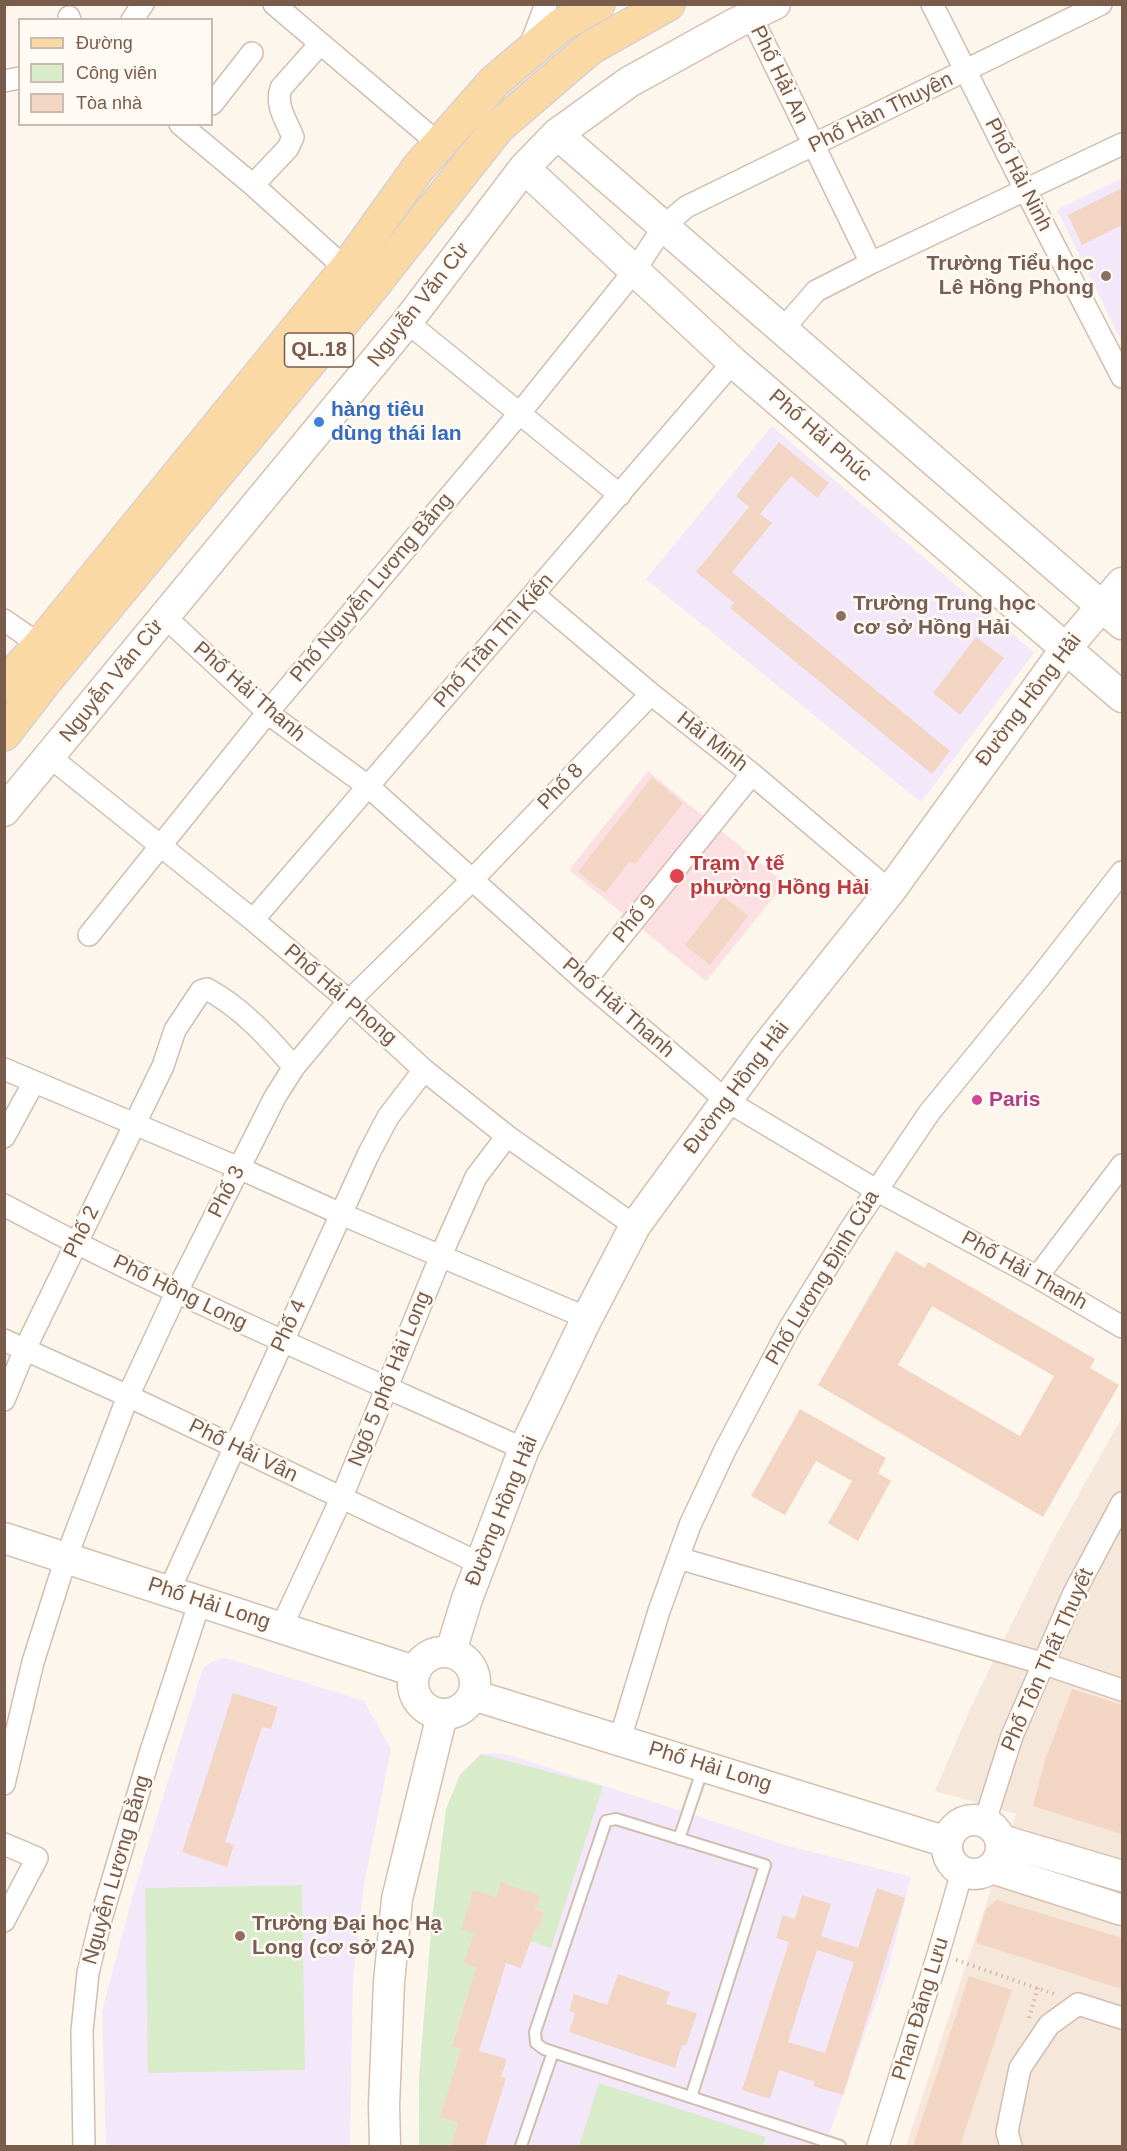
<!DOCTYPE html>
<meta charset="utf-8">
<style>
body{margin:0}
#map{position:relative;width:1127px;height:2151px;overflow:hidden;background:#fdf6ec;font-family:Helvetica,sans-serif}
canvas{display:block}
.frame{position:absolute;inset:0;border:6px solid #7a5c4d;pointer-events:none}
.legend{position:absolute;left:18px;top:18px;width:195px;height:108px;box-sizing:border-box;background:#fffaf3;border:2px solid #cabbb1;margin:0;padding:8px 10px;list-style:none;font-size:18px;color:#7a5c4d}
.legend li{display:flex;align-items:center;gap:12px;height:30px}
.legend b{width:30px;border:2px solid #cabbb1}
</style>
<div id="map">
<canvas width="1127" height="2151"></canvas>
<div class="frame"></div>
<ul class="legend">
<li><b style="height:8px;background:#fbd9a5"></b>Đường</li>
<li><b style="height:16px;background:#d8ecc9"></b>Công viên</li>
<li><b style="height:16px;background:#f3d5c3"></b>Tòa nhà</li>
</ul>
</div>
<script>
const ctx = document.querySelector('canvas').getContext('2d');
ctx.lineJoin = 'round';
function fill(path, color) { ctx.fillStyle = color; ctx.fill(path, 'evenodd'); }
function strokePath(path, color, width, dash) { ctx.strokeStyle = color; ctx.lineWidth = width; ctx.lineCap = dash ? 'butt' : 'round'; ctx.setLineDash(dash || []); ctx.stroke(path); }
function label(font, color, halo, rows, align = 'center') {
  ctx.font = font + ' Helvetica,sans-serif'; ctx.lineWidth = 5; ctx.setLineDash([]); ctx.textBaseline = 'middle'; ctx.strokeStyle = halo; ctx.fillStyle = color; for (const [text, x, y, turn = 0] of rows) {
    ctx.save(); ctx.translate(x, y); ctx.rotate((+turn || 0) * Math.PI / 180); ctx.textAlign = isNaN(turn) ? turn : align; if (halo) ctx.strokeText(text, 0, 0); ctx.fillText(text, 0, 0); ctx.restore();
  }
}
fill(new Path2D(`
 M1122,1417V2146H906L1016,1814L935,1791L972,1705L1051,1544Z`), '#f5e8da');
fill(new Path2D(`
 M1122,178V342L1057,210Z
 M772,426L1034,653L921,802L646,579Z
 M226,1658L364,1701L391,1749L364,1885L353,1978L350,2146H106L102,2011L133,1894L203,1668L211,1662Z
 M495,1753L509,1755L792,1847L911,1877L889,1966L825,2146H419L432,1920L446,1809L460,1775L481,1754Z`), '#f3e8fa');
fill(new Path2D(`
 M648,771L785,883L706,981L569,870Z`), '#fbdfe3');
fill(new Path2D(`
 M481,1754L603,1786L551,1948L530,1941L534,1929L538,1930L544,1912L535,1909L540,1896L502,1883L496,1897L474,1890L476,1967L452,2045L461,2049L440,2117L458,2123L451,2146H419V2077L432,1920L446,1809L460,1775Z
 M302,1885L305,2070L148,2073L145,1888Z
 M599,2083L766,2137L763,2146H579Z`), '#d8ecc9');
fill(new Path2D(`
 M1122,188V225L1082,245L1068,215Z
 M779,442L829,483L817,498L791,476L760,514L772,523L732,572L950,751L932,774L730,608L734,603L696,572L749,507L736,496Z
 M976,637L1004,658L960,715L933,693Z
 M652,777L683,803L635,864L630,861L605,893L578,872Z
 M723,896L748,916L710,965L685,945Z
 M896,1251L925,1268L928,1262L1095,1359L1090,1368L1119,1385L1043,1517L818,1385ZM932,1306L1054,1376L1020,1436L898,1365Z
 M800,1409L886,1458L878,1473L891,1481L858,1541L828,1523L852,1481L816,1461L785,1515L751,1496Z
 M1072,1689L1122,1705V1834L1033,1806L1045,1760Z
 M233,1693L278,1707L271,1729L262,1727L225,1842L234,1845L227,1867L182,1852Z
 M501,1882L540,1896L535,1909L544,1912L538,1930L535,1929L521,1968L506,1963L479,2051L507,2059L501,2077L506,2078L485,2146H451L458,2123L440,2117L461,2049L452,2046L476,1967L464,1963L474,1933L461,1929L474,1890L496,1897Z
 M877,1888L905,1898L843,2095L813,2086L815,2082L779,2070L770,2099L742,2090L789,1942L776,1938L783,1915L795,1919L802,1895L831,1904L821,1936L858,1948ZM817,1950L854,1962L825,2053L788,2042Z
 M997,1900L1122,1938V1989L976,1943L986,1909Z
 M618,1974L670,1992L666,2004L697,2013L686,2046L682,2045L675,2068L569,2032L575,2013L569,2011L574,1994L607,2005Z
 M969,1976L1012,1990L960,2146H913Z`), '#f3d5c3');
const lane = new Path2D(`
 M679,1839L703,1768
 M691,2097L765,1865L616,1819L606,1821L535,2032L536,2043L544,2049L840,2146
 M521,2146L553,2052`);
const street = new Path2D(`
 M274,4L439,144
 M932,4L1026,191L1122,377
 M751,16L871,263
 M69,17L70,20
 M132,20L143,4
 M529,49L546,4
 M4,81L20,78
 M212,104L252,53
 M180,124L253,185L355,277
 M253,185L288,148L293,137C286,120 275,105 281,88L320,44
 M407,322L620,495
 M783,329L816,291L871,263L1122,144
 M534,595L651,694L752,774L890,891
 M165,617L273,717L369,787L585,981L727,1101L876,1190L1037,1277L1122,1327
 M4,620L40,645
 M50,757L253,920L349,1001L424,1070L507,1136L635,1226
 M253,920L733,362
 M89,935L268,712L519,414L635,270L664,226L686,207L1101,4
 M585,981L752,774
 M4,1069L239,1168L341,1214L587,1318
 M4,1137L34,1082
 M4,1205C173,1296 349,1370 524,1449
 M1037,1277L1122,1165
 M4,1340L128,1396L481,1564
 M4,1400L25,1349L163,1066L175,1030L201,991L207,989C242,1008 268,1037 294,1067
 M678,1558L1045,1664L1122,1690
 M169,1591L368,1155L388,1117L424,1070
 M281,1628L341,1499L442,1253L476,1177L507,1136
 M620,1739L659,1611L690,1525L725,1450L789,1329L850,1230L929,1113L1041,976L1122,872
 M4,1784L33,1662L66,1558L128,1396L177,1291L275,1097L294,1067L349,1001L472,880L651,694
 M985,1821L1012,1736L1074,1593L1122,1503
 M4,1844L37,1858L4,1921
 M84,2146L82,2031L88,1973L101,1919L150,1754L200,1601
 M878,2146L938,1955L962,1872
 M1011,2146L1007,2132L1020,2068L1049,2025L1078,2004L1122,2018`);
const secondary = new Path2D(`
 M557,134L1122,624
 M524,168L733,362L1122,697
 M4,811L407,322L524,168L557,134L629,82L736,23L775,4
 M4,1538L414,1671
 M451,1651L467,1599L524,1449L587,1318L635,1226L765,1048L890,891L1067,647L1122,583
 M413 1683a31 31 0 1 1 62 0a31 31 0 1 1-62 0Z
 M473,1695L947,1842
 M947 1847a27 27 0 1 1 54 0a27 27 0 1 1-54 0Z
 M1001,1840L1122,1876
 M992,1868L1122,1910
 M385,2146L384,2105L389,1982L397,1899L442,1715`);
const primary = new Path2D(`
 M4,685L40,645L346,269L419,167L494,82L561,25L598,4
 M4,734L45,681L370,289L498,127L590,48L668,4`);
strokePath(lane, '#d1beb0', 14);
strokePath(street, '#d1beb0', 24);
strokePath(secondary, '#d6c0b0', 33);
strokePath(primary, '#dad1cd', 36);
strokePath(new Path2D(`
 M956,1960L1057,1995
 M1029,2018L1038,1987`), '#d9b8a5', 4, [1.5, 4.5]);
strokePath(lane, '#fff', 10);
strokePath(street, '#fff', 21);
strokePath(secondary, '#fff', 30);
strokePath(primary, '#fbd9a5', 33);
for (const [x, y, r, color] of [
 [1106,276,6,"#8d6e63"],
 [319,422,6,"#3f7fe0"],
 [841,616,6,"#8d6e63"],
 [677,876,8,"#e0444e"],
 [977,1100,6,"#d1479c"],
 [240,1936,6,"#8d6e63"]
]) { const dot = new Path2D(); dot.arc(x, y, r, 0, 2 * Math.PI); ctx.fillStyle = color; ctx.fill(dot); strokePath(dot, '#fffaf3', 2); }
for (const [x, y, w] of [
 [319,350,69]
]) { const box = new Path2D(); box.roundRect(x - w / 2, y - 17, w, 34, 4.5); ctx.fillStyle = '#fffaf3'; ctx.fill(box); strokePath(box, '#7a5c4d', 1.5); }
label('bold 20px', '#7a5c4d', null, [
 ["QL.18",319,350]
]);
label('21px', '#7a5c4d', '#fffaf3', [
 ["Phố Hải An",779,75,64],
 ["Phố Hàn Thuyên",881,113,-26],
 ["Phố Hải Ninh",1018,175,63],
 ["Nguyễn Văn Cừ",419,305,-52],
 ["Phố Hải Phúc",820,436,41],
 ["Phố Nguyễn Lương Bằng",372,588,-50],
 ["Phố Trần Thì Kiến",494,641,-49],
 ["Nguyễn Văn Cừ",112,681,-51],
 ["Phố Hải Thanh",249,692,41],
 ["Đường Hồng Hải",1029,700,-53],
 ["Hải Minh",712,742,38],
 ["Phố 8",561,787,-46],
 ["Phố 9",635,919,-51],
 ["Phố Hải Phong",340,995,41],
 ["Phố Hải Thanh",618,1008,41],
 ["Đường Hồng Hải",737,1088,-53],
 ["Phố 3",227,1192,-63],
 ["Phố 2",82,1232,-64],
 ["Phố Hải Thanh",1024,1271,29],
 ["Phố Lương Định Của",823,1278,-59],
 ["Phố Hồng Long",180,1293,26],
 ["Phố 4",289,1326,-65],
 ["Ngõ 5 phố Hải Long",390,1379,-68],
 ["Phố Hải Vân",243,1451,26],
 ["Đường Hồng Hải",502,1511,-68],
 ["Phố Hải Long",209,1604,18],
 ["Phố Tôn Thất Thuyết",1048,1660,-66],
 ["Phố Hải Long",710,1767,17],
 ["Nguyễn Lương Bằng",117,1870,-74],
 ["Phan Đăng Lưu",921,2009,-73]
]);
label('bold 21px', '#785e54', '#fffaf3', [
 ["Trường Tiểu học",1094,264,"right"],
 ["Lê Hồng Phong",1094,288,"right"],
 ["Trường Trung học",853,604],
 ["cơ sở Hồng Hải",853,628],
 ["Trường Đại học Hạ",252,1924],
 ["Long (cơ sở 2A)",252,1948]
], 'left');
label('bold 21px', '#366cbe', '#fffaf3', [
 ["hàng tiêu",331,410],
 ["dùng thái lan",331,434]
], 'left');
label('bold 21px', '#be3a42', '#fffaf3', [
 ["Trạm Y tế",690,864],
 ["phường Hồng Hải",690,888]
], 'left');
label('bold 21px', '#b23c85', '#fffaf3', [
 ["Paris",989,1100]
], 'left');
</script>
